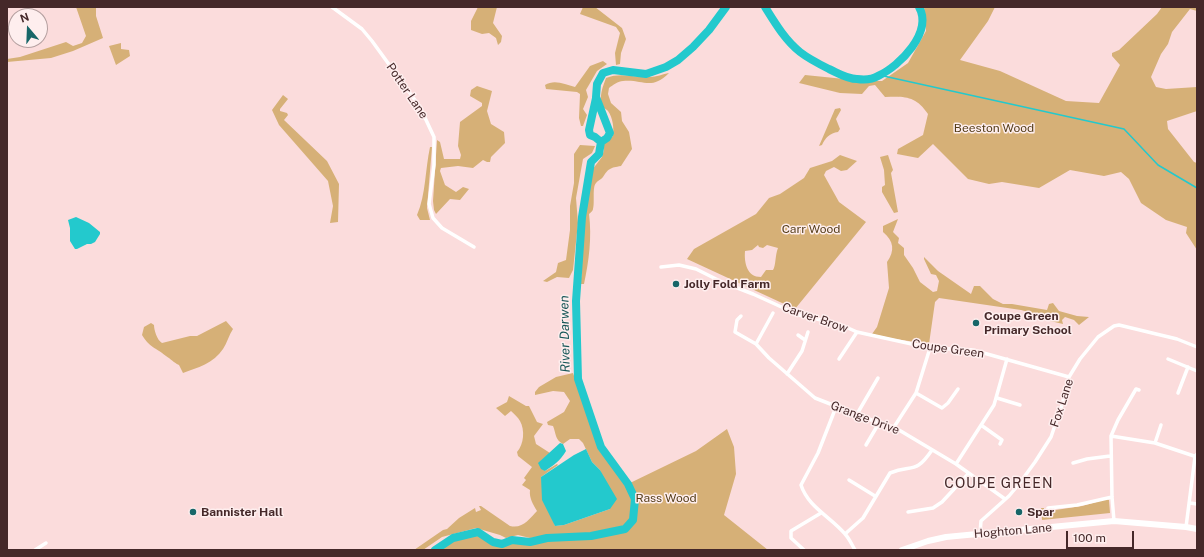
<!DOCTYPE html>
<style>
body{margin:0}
#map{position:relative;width:1204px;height:557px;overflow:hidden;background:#fbdcdc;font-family:"Public Sans",sans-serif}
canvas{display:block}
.frame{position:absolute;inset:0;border:8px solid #452829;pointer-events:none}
.north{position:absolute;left:8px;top:8px;width:40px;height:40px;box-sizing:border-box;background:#feeeee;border:1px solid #b49f9f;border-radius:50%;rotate:341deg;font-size:11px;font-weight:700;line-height:16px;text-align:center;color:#452829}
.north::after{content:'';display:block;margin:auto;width:14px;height:18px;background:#176668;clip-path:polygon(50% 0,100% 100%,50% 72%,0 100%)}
.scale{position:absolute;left:1066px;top:531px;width:68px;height:18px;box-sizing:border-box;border:2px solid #452829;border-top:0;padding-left:5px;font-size:12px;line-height:14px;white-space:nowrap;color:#452829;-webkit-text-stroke:3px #feeeee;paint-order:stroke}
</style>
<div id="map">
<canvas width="1204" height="557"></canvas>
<div class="frame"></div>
<div class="north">N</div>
<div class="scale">100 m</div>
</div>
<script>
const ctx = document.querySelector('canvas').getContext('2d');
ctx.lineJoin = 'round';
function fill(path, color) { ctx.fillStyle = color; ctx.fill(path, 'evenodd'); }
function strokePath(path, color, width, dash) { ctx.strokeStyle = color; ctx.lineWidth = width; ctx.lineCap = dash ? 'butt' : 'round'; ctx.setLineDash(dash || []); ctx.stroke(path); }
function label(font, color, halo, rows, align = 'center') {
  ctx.font = font + ' "Public Sans",sans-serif'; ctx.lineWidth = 3; ctx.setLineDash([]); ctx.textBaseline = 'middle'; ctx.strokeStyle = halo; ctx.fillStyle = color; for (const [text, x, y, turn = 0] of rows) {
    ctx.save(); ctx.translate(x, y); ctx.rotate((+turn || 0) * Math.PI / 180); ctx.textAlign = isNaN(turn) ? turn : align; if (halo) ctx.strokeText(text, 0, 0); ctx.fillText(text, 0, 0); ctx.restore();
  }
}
fill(new Path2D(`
 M76,7H96V16L103,38L73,51L51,58L7,62V59L20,57L66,42L73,46L82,43L86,36Z
 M478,7H497L493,23L502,36L501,42L498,45L496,38L489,33L482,34L471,30V21Z
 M583,7H595L622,28L626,39L621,53L620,64L616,65L615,53L620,33L616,27L580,14Z
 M924,7H995L988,21L960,60L1000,71L1066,101L1099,103L1120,65L1112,56V53L1119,50L1157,14L1162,7H1197V11L1190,9L1172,32L1168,44L1161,54L1151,77L1156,87L1166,89L1197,87V111L1167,121L1168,129L1194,162L1197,163V250L1186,233L1187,227L1166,220L1141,203L1129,179L1121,172L1104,176L1070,170L1039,188L1002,182L989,184L968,179L933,144L918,158L897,154L898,149L923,135L928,114C916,96 905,96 885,97L875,85L869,86L862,94L840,93L799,83L805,75L864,81H882L908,63L926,31Z
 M121,43V49L129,50L130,56L116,65L109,46Z
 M603,61L607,64L597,71L586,90L588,97L583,109L587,115L583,126H581L579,118L580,94L577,92L546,89L545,85C554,79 565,84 575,87L590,66Z
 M669,73C651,91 643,79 623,81C618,81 613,85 609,88L608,94L611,103L621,112L622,121L629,132L632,149L621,166C610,168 609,168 603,177C601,180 598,180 596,183C592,187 595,203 593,209C593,211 591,212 589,214C592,237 589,261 584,284H580L582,273L580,272L585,215L592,170L602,157L604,150V144L613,136C614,128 613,118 608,111C607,110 604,108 603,107C598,98 603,86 606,78C621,72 635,78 650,77C656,77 663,74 669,73Z
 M477,86L492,91L487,111L491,124L504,132L505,143L491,157L490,162H487L483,160L473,168L458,166L441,168L440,171L445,185L456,192L463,187L469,189L460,200L450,199L436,214L434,210L433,201L437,140L440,142L444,159H460L461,155L458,146L460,122L482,106V103L470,96L471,90Z
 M283,95L288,99L280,109V111L287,113L288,115L284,120L327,161L339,184L338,222L330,223L333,206L328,181L279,125L272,110Z
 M840,108L841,110L836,119L840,129L838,132C830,133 825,138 822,145L819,146L835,109Z
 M580,145L595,146L592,153L583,159L576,198L578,223L573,270L569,278L557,277L547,282L543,281L556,272L558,263L566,260L570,230V206L574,183V154Z
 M430,147H432L427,208L430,220H420L417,215C426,194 425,170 430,147Z
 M840,155L857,161L847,170L841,171L834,167L826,171L824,175L839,202L866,222L795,309L687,259L694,249L756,214L769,198L780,194L804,178L810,168L832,161ZM758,245L759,247L763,248L767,245L778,248C775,255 776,265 773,270H766L761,277C747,277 744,263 745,251L752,250Z
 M888,155L893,170L891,173L898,212L894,213L882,192V187L885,185L884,170L880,157Z
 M898,219L893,232L899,238L898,243L904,248V255L913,268L920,282L933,292L937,291L939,281L936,275L931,274L924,259V257L938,271L971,294L974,286H980L993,299L1003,304H1012L1047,310L1049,304L1053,303L1059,311L1077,316L1089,317L1079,325L1074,320L1065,317L1062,320L1063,324L1042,319L1036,314L1021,310L939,298L935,302L929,344L895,339L872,334L877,327L889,288L887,262C895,251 894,241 883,232V226Z
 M226,321L233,329C229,335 227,343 223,349C214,363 197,368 183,373L179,365C173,362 171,359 166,356C155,347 150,348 142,335L144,327L151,323L154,325C154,330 157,340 162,343L190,336H197Z
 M573,373L599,450L627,485L633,500L631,519L623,527L591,534L530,538L518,535L506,538L500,535L476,528L442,537L423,550H414L443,530L447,529L459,518L475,508L476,512L481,510L479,506H481L510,526C523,529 529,519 537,511C533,504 529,498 530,490L522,485L526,480L524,478L532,467L518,456L517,452C524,444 525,430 520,421C518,417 514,414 511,411L505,416L496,408L507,402L509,396L526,406H529L537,422L543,424L534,436L536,444L550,453L539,463L545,471L557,464L558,465L541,477L555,526L564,525L610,509L600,470L592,462L583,443L579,439H570L563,444C555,440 556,433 553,426L548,425L547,422L564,412L570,401L564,392L553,391L535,395V392L539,387L556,377Z
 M727,429L734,447L736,474L724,515L768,550H440L454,540L478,534L491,543L502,545L512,542L530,544L548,540L591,537L625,531L635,521L636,498L630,483L696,451Z
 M1107,499L1109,500L1110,513L1042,520L1041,508H1044V515H1048L1049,511L1082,506Z`), '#d6b077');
fill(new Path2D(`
 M76,217L89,223L100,232V234L95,242L91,244H87L77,249H75L70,241V228L68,220Z
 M560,443L563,444L566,451C560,461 554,465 545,471L541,469L538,463Z
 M586,449L592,462L600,470L617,499L610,509L564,525L555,526L542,500L541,477L574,455Z`), '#23c9cd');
strokePath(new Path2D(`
 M879,75L1124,129L1158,165L1197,188`), '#23c9cd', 1.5);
strokePath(new Path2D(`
 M765,7C775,23 785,40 800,52C809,59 819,64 829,69C838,73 847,79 857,79C864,80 873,79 878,76C900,66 933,32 919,7
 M596,98L589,130L590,135L595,137L601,142
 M435,550L453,538L478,532L493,542L502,544L512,540L530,542L547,538L591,536L625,529L633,520L635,499L628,484L601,447L578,379L576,301L582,217L591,162L599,154L601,142L607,138L610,133L596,97L597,84L603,73L613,70L646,74L666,67L678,60L693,47L709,30L726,7`), '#23c9cd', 8);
strokePath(new Path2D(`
 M332,7L362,29L372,41L420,107L434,137V165L429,204L433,218L442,228L474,247
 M661,267L679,265L696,269L722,282L753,294L799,315L839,324L857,332L930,348L973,350L1069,377
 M741,316L737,320L735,332L756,344L769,358L815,398L879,423L894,427L956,464L1005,499
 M798,335L805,340
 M756,344L773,313
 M839,359L857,332
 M1168,359L1197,371
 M787,374L802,351L808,332
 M916,393L942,408L948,403L958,389
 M1178,393L1188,367
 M997,398L1020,405
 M836,407L818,453L801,485C808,507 831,517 845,534C849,538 852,545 855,550
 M857,414L878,378
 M981,425L1002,440L1000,444
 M894,427L916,393L930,348
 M1111,436L1155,443L1197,457
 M1155,443L1161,425
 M866,445L879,423
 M1073,463L1087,459L1110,456
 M956,464L994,405L1007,359
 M849,480L875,496
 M1190,503L1197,504
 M908,512L933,508L942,502L968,474
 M1047,512L1048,508L1077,505L1112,497
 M1114,521L1112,497L1111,436L1118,420L1136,389L1139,390
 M1186,527L1195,457L1197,454
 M980,533L981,521L1009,496L1019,484L1035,462L1051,437L1062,405L1069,377L1080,359L1098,337L1114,326L1119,325L1177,339L1197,347
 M845,534L863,518L890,473C913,464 915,475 932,450
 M35,550L46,543
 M804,550L791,538V531L821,513`), '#fff', 3.5);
strokePath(new Path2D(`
 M902,550L928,541L946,537L1114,521L1186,527L1197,529`), '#fff', 6);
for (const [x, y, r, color] of [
 [676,284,4,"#176668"],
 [976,323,4,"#176668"],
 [193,512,4,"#176668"],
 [1019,512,4,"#176668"]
]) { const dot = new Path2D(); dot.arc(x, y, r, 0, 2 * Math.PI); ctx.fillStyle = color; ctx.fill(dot); strokePath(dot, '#feeeee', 1.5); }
label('12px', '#452829', '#feeeee', [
 ["Potter Lane",407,91,56],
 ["Carver Brow",815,318,19],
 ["Coupe Green",948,349,8],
 ["Fox Lane",1062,403,-72],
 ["Grange Drive",865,418,21],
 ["Hoghton Lane",1013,531,-5]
]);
label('12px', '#533c17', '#feeeee', [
 ["Beeston Wood",994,128],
 ["Carr Wood",811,229],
 ["Rass Wood",666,498]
]);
label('bold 12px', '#452829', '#feeeee', [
 ["Jolly Fold Farm",684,284],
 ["Coupe Green",984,316],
 ["Primary School",984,330],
 ["Bannister Hall",201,512],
 ["Spar",1027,512]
], 'left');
label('italic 13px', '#185758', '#feeeee', [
 ["River Darwen",565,334,-91]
]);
ctx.letterSpacing = '1px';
label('14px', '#452829', '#feeeee', [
 ["COUPE GREEN",999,484]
]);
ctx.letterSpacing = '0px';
</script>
